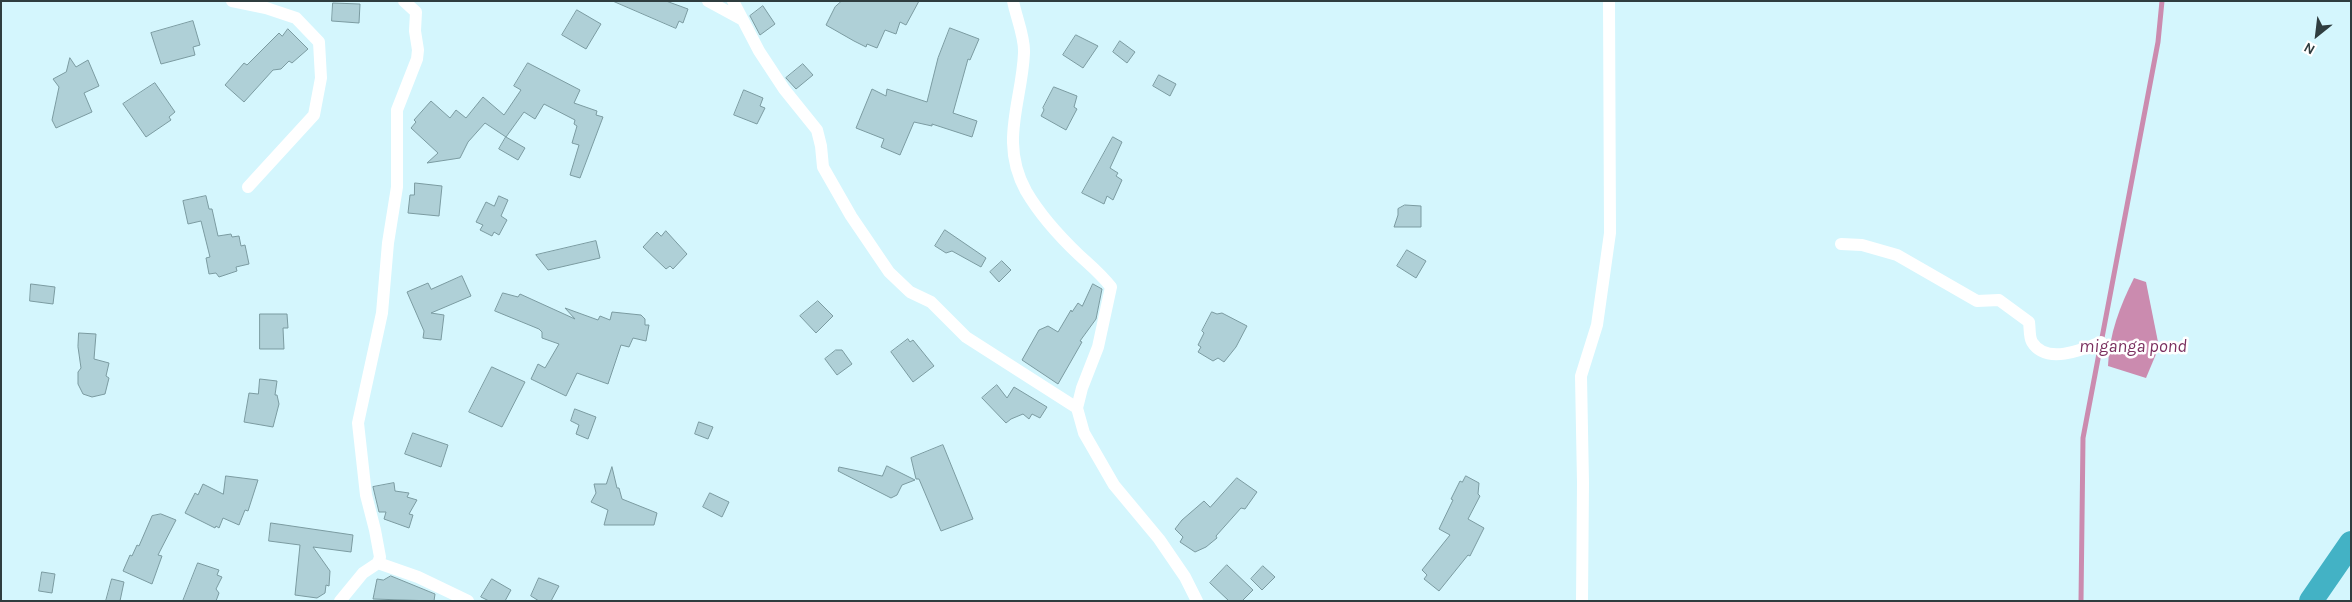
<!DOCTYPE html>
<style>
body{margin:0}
#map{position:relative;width:2352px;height:602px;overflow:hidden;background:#d4f6fd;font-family:Karla,sans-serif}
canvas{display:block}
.frame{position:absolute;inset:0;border:2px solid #2f3d3f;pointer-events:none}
.north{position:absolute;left:2292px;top:10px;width:50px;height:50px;-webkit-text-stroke:4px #fff;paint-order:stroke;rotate:209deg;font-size:14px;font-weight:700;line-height:20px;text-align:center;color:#2f3d3f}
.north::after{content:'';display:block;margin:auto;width:18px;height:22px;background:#2f3d3f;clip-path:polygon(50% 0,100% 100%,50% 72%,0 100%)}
</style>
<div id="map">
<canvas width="2352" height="602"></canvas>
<div class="frame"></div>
<div class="north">N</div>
</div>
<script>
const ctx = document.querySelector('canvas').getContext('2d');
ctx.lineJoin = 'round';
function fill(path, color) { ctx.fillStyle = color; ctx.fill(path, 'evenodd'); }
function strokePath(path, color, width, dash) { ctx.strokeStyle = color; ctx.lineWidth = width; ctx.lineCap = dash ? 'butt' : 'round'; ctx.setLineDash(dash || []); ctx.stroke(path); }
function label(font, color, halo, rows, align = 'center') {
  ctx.font = font + ' Karla,sans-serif'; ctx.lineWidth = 5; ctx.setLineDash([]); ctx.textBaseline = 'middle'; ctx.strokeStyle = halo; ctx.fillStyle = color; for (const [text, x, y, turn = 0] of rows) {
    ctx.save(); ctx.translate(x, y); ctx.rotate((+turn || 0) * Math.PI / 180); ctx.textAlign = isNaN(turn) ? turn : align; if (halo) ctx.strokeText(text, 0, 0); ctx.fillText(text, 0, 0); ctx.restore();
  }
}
fill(new Path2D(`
 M2134,278L2146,282L2159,347L2146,378L2108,366C2109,334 2120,306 2134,278Z`), '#cb8baf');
strokePath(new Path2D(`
 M2081,601L2083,438L2158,42L2162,1`), '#cb8baf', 5);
const building = new Path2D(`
 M613,1H666L688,9L683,23L679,21L676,28Z
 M842,1H919L906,25L900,22L896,34L885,30L877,48L867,44L866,47L854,41L826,25L835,7Z
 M333,3L360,4L359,23L332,21Z
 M763,6L775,24L760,35L750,16Z
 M577,10L601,24L586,49L562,35Z
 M193,21L200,45L193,47L195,55L161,64L151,33Z
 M950,28L979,39L970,60L968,59L953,113L977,121L972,137L932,124V126L914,122L900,155L881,147L884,139L856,128L872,89L886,96L887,89L927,102L938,58Z
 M288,29L308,49L292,63L289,61L281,69L273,70L244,102L225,85L244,63L247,65L279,33L282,36Z
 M1076,35L1098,46L1083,68L1063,55Z
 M1120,41L1135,52L1127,63L1113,52Z
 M70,58L76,67L88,60L99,86L84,93L92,112L56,128L52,120L59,87L53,79L66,72Z
 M528,63L580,90L574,103L597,111L596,115L603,117L580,178L570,175L579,145L572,143L577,126L574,124L575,120L544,104L535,119L524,112L506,137L485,123L468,142L460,158L427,163L438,153L411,128L416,122L414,120L431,101L450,118L456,110L466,118L483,97L504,115L521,90L514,86Z
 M803,64L813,75L796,89L786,78Z
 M1159,75L1176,84L1170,96L1153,86Z
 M155,83L175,112L169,117L171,120L146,137L123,104Z
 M1054,87L1077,96L1074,107L1077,109L1066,130L1041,116L1044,110L1043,108Z
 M744,90L763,98L760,106L765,108L757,124L734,115Z
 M506,137L525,148L518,160L499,149Z
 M1113,137L1122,142L1110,168L1118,173L1116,176L1122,180L1113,200L1107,196L1104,204L1082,193Z
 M415,183L442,186L439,216L408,213L410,195H414Z
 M206,196L209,209H212L218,236L231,234L232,237L239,236L241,246L245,245L249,264L236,267L237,271L219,277L216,273L209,274L206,258L210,257L201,221L188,224L183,201Z
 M499,196L508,200L501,216L507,220L499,235L494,232L492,236L480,230L483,225L476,222L486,202L494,206Z
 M1405,205L1421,206V227H1394L1398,215V209Z
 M945,230L986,258L981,267L952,251L946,253L935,246Z
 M666,231L687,254L673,269L670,266L666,269L643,247L657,232L661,236Z
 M596,241L600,258L548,270L536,255Z
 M1407,250L1426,261L1416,278L1397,266Z
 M1002,261L1011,270L999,282L990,272Z
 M462,276L471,296L431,313L444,315L441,340L423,338L424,331L407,292L428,283L431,289Z
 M31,284L55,287L53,304L30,301Z
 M1093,284L1102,289L1096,319L1080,341L1082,342L1058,384L1022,360L1039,330L1048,326L1058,332L1071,310L1072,312L1078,303L1082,306Z
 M503,293L518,297L520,294L575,319L565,308L598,320L600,316L610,320L612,312L641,315L645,319V325H649L646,341L633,338L629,347L621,345L608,384L577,373L566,396L531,379L538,364L545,368L559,344L542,338V332L539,329L495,311Z
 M818,301L833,316L816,333L800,316Z
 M1212,312L1217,314L1222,313L1247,326L1236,347L1224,362L1218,358L1213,361L1198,352L1201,347L1198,345L1204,333L1202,331Z
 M260,314H287L288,328H283L284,349H260Z
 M79,333L96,334L94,359L109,363L106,376L109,378L105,394L92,397L83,394L78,384V372L81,368L78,347Z
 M908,339L910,342L913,340L934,366L913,382L891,352Z
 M836,350H842L852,364L837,375L825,359Z
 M492,367L525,382L502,427L469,412Z
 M260,379L277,381L275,395H277L279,404L273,427L244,422L249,393L258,394Z
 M997,385L1007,398L1014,387L1047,407L1040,418L1032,414L1029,419L1023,414L1011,419L1006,423L982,398Z
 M575,409L596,417L588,439L576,434L579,425L571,421Z
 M699,422L713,427L708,439L695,434Z
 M413,433L448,445L441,467L405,454Z
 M943,445L973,519L941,531L919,479H916L911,458Z
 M887,466L915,480L902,485L897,495L891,498L838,471L839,467L882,476Z
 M612,467L617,488H619L622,499L657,513L654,525H604L608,510L591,502L596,493L594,484H606Z
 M226,476L258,480L248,511L245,510L239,525L223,518L219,528L216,526L215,528L185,513L195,493L198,495L203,484L223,494Z
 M1466,476L1479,483L1478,494L1480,496L1468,519L1484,528L1470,556L1468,555L1439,591L1424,579L1427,575L1422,570L1450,535L1439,529L1453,500L1451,499L1460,481L1462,482Z
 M1237,478L1257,492L1245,509L1241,508L1216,536L1217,538L1206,547L1195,552L1180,542L1183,537L1175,529L1182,520L1204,501L1210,507Z
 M394,483L395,491L409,493L407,497L417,500L409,514L413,515L409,528L384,519L386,512H379L373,487Z
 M710,493L729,502L722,517L703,507Z
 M161,514L176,520L158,555L162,556L152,584L123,571L130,555L132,556L137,545L139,546L152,516Z
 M271,523L353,535L351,552L313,547L330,571L329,586L326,585L325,593L317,598L295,595L300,545L269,541Z
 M198,563L219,570L217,575L222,577L216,589L219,593L216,601H183Z
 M1227,565L1253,590L1242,601H1229L1210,583Z
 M1263,566L1275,577L1262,590L1251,579Z
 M42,572L55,574L52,593L39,591Z
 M391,576L435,594L434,601L373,599L377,579L383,580Z
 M539,578L559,586L551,601H539L531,596Z
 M112,579L124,582L120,601H106Z
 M492,579L511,590L505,601H489L481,597Z`);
fill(building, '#afd0d7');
strokePath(building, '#7b9ba1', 1);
strokePath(new Path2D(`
 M232,1L266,8L296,18L319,42L321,78L314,115L248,187
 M708,1L743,20
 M733,1L759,51L784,89L817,130L821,146L823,167L851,216L889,272L910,292L931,302L966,337L1077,408
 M1013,1C1016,17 1025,37 1024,53C1022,102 999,142 1026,191C1040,215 1059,236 1079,255C1091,266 1101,274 1111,287L1098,347L1082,388L1077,408L1084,433L1114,485L1159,539L1185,577L1197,601
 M1841,244L1862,245L1897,255L1977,301L1999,300L2029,322C2030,328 2029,337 2032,342C2046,365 2082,350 2101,342
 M378,563L418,577L468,601
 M340,601L363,573L378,563L380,557L375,530L366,495L358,423L382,313L388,243L397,187V110L417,59L418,50L415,31L416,12L404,1
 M1582,601L1583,483L1581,376L1597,325L1610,233L1609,1`), '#fff', 12);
strokePath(new Path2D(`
 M2311,601L2351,543`), '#43b2c5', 24);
label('italic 18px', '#7a2f5e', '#fff', [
 ["miganga pond",2133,347]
]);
</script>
